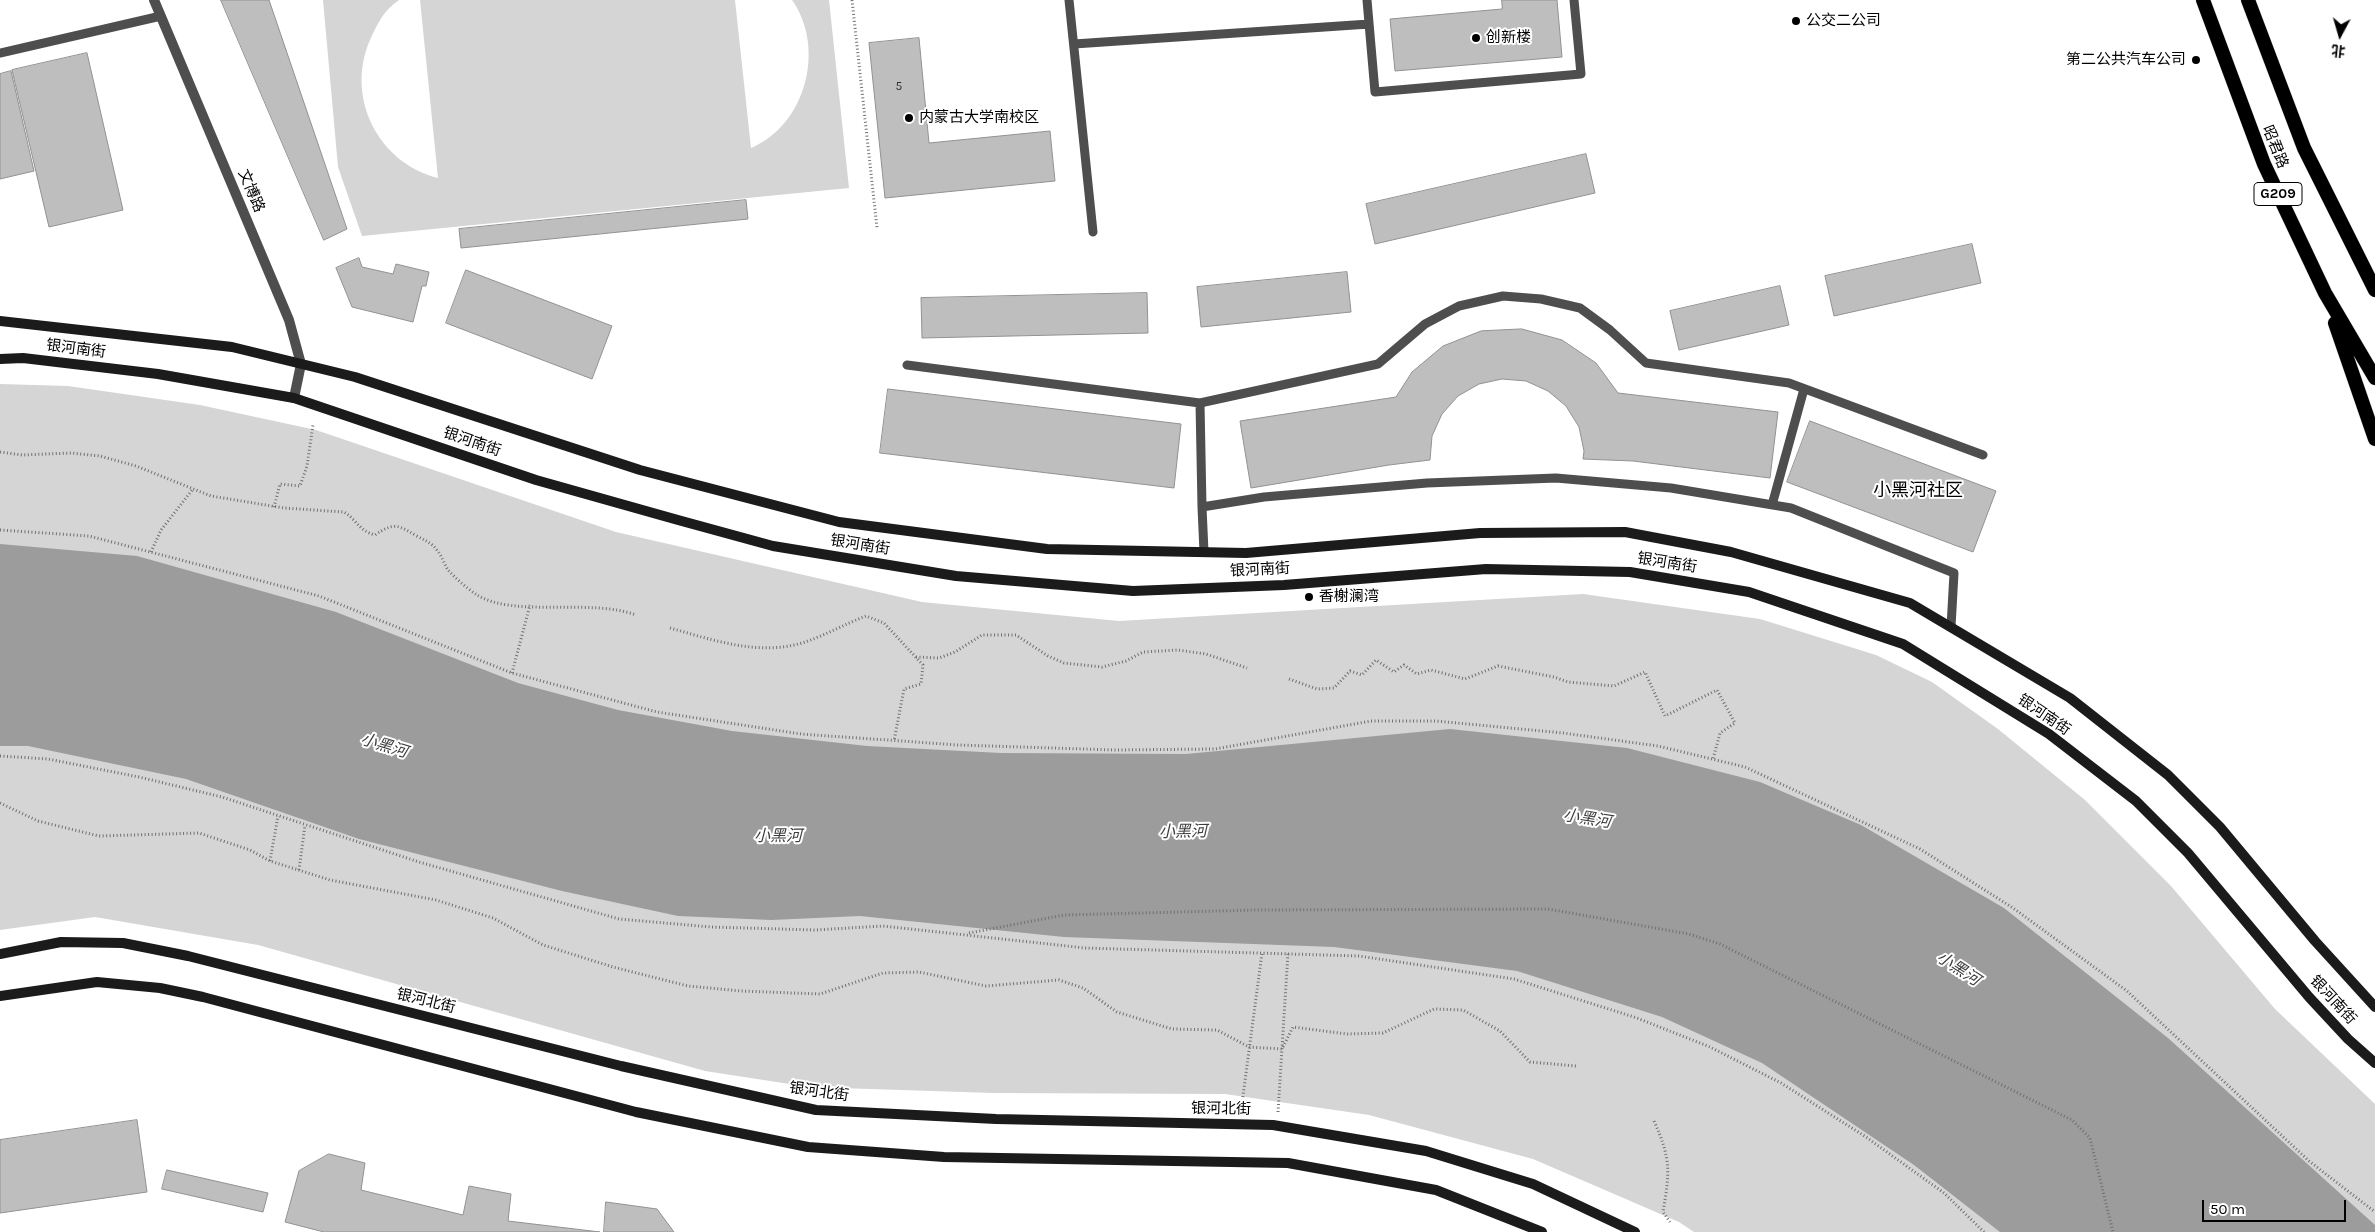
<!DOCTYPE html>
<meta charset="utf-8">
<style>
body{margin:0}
#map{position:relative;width:2375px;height:1232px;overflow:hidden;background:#fff;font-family:Karla,"Noto Sans SC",sans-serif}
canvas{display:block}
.north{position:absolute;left:2315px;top:10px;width:50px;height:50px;-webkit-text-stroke:4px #fff;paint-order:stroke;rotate:186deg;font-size:14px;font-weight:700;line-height:20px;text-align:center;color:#000}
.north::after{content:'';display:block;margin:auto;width:18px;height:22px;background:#000;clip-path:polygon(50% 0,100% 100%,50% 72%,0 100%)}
.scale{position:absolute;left:2202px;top:1200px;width:144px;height:22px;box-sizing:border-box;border:2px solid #000;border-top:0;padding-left:6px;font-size:15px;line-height:18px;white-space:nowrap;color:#000;-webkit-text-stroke:4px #fff;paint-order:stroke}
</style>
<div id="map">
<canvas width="2375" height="1232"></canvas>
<div class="north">北</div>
<div class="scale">50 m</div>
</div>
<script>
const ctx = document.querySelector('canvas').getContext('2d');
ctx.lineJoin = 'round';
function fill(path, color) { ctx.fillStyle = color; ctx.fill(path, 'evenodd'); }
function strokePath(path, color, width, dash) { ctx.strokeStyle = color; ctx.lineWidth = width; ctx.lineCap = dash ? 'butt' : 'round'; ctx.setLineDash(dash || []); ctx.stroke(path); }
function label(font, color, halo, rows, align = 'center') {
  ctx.font = font + ' Karla,"Noto Sans SC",sans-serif'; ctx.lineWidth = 4; ctx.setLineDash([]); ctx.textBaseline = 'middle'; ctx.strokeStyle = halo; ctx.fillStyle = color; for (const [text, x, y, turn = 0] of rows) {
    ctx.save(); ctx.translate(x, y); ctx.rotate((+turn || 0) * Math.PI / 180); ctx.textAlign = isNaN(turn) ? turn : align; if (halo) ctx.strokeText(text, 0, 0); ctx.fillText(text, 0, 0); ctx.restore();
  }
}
fill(new Path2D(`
 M323,0H399C384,10 377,24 370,40C345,97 378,163 438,178L420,0H735L751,148C806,125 826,48 792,0H829L849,188L362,236L338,167Z
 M0,384L68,386L200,405L316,430L616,532L922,602L1119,621L1583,594L1760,619L1876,655L1932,682L1998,729L2085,800L2171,886L2275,1009L2375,1104V1232H1694L1679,1222L1533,1159L1369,1115L1225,1094L993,1093L809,1087L705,1071L258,945L95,917L0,930Z`), '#d5d5d5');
fill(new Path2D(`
 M0,544L137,556L336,612L518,683L618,710L732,731L867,746L1001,753L1186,754L1450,729L1627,748L1760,782L1861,825L2004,908L2168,1038L2375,1225V1232H2000L1914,1165L1762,1063L1662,1017L1517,971L1334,947L1064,937L860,916L771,920L678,916L562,891L359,839L186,779L28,746H0Z`), '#9c9c9c');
const building = new Path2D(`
 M221,0H269L347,229L324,240Z
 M1502,0H1557L1562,57L1395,71L1390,19L1502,9Z
 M919,38L929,143L1050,131L1055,181L885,198L869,43Z
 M87,53L123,210L49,227L12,70Z
 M11,71L34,171L0,179V74Z
 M1586,154L1595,193L1375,244L1366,204Z
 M746,200L748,219L461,248L459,229Z
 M1972,244L1981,283L1834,316L1825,276Z
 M359,258L362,267L393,274L396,264L429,272L426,286H422L413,322L352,307L336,268Z
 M466,270L612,326L592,379L446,323Z
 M1347,272L1351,312L1201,327L1197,287Z
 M1780,286L1789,325L1679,350L1670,311Z
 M1147,293L1148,333L922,338L921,298Z
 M1522,329L1562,340L1596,363L1618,393L1778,412L1770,478L1633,461L1583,459L1584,451L1579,427L1566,406L1548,391L1526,381L1502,379L1479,384L1458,396L1442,414L1432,436L1430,460L1389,465L1251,488L1240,421L1396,397L1412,372L1443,346L1481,331Z
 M888,389L1181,424L1174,488L880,453Z
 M1810,421L1996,491L1973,552L1787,482Z
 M137,1120L147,1192L0,1213V1140Z
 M329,1154L365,1163L361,1190L463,1215L469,1186L511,1194L508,1221L600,1232H324L285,1222L299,1171Z
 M167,1170L268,1193L263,1212L162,1189Z
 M606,1202L657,1209L674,1232H604Z`);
fill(building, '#bebebe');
strokePath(building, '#929292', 1);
const trunk = new Path2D(`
 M2203,0L2264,164L2325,293L2375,378
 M2248,0L2304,148L2375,290
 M2335,323L2375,439`);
strokePath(trunk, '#dbdbdb', 15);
strokePath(new Path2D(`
 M852,0L877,228
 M0,452L22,455L71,453L100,456L136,466L211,496L284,508L344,512C357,520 359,531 375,535C393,523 397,524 415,535C424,540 431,542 437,550C442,556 444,564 448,570C455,578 468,589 477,595C514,618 591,598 636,615
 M274,507L280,484L300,486L307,466L313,425
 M0,530L89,536L319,596L512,673L657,712L801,734L958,745L1115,750L1215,749L1371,721H1436L1563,733L1658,746L1745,767L1920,849L2013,908L2127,991L2309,1161L2375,1212
 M151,552L161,530L193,489
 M670,628C713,640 758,656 802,643C824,636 845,624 866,616L884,623L923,665L921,684L904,689L894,741
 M916,657L939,658L955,652L982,635H1016L1048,656L1064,663L1102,667L1126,661L1143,652L1178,650L1206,654L1247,668
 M512,673L530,605
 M1289,679L1317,689L1334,688L1350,671L1362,675L1376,660L1394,672L1404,665L1417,674L1431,670L1465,679L1498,666L1554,677L1568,682L1614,686L1645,672L1665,716L1717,690L1735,723L1720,733L1713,759
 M0,756L48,759L139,777L222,797L419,862L619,919L711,927L815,930L883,926L1085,948L1359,956L1514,979L1637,1018L1710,1047L1781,1083L1866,1137L1944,1193L1984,1232
 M0,803L38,821L99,836L199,833L250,850L270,861L330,880L436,900L493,918L543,945L613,967L688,986L741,991L820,994L883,973L919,972L986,986L1059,980L1083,988L1117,1012L1172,1029L1217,1030L1249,1047L1282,1049L1293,1027L1347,1034L1383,1033L1434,1009L1463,1010L1500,1031L1530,1062L1576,1066
 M270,861L278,816
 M299,870L305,825
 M969,933L1064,915L1256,910L1548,909L1689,934L1720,944L2072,1120L2090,1138L2113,1232
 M1241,1111L1262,953
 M1278,1112L1288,953
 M1654,1121C1671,1159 1670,1171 1663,1212L1670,1222`), '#707070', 3, [1, 2.5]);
strokePath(new Path2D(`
 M1069,0L1093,232
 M1367,0L1375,92L1581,74L1574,0
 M1074,44L1369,24
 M0,53L161,16
 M907,365L1200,403
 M1772,505L1804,389
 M1202,507L1200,403L1378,364L1425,324L1459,306L1503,296L1541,299L1580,308L1610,330L1646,363L1789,383L1983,455
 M1204,552L1202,507L1264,497L1427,483L1556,478L1671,488L1791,508L1954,573L1951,627`), '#4e4e4e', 9);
strokePath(new Path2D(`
 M154,0L289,320L301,364L294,398`), '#4e4e4e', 10);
strokePath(new Path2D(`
 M0,321L232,347L355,377L640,470L839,522L1047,549L1246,553L1480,533L1625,532L1731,552L1910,603L2070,698L2168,775L2220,827L2315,941L2375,1007
 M0,359L23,358L158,374L294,398L536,480L678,520L773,546L956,576L1133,591L1284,585L1486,569L1630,572L1749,592L1903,644L2049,734L2136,801L2188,853L2309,997L2348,1039L2375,1063
 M0,954L61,942L123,943L188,956L621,1066L816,1110L996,1119L1273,1125L1426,1151L1533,1184L1635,1232
 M0,996L97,982L160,988L203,997L636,1112L808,1147L944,1157L1288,1163L1436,1190L1542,1232`), '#1b1b1b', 10);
strokePath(trunk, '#000', 14);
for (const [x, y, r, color] of [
 [1796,21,5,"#000"],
 [1476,38,5,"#000"],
 [2196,60,5,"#000"],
 [909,118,5,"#000"],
 [1309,597,5,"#000"]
]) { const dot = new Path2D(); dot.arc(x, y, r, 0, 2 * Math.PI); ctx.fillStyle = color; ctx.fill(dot); strokePath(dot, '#fff', 2); }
label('12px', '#303030', null, [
 ["5",899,87]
]);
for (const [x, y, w] of [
 [2278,194,48]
]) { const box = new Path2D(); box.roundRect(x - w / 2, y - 11.5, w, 23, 4); ctx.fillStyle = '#fff'; ctx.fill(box); strokePath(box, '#000', 1); }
label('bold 14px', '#000', null, [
 ["G209",2278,194]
]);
label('15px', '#000', '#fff', [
 ["公交二公司",1806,21],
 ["创新楼",1486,38],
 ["第二公共汽车公司",2186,60,"right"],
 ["内蒙古大学南校区",919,118],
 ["香榭澜湾",1319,597]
], 'left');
label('15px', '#000', '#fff', [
 ["昭君路",2275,147,68],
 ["文博路",251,191,67],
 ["银河南街",76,349,7],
 ["银河南街",472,442,19],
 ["银河南街",860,545,9],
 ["银河南街",1667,563,9],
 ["银河南街",1260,570,-3],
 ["银河南街",2044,715,34],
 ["银河南街",2333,1000,47],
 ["银河北街",426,1001,14],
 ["银河北街",819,1092,8],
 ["银河北街",1221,1109,1]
]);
label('italic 16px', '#3d3d3d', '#fff', [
 ["小黑河",384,746,17],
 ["小黑河",1587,819,9],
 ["小黑河",1183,832,-1],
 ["小黑河",778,836],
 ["小黑河",1958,969,33]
]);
label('18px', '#000', '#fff', [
 ["小黑河社区",1918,491]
]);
</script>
